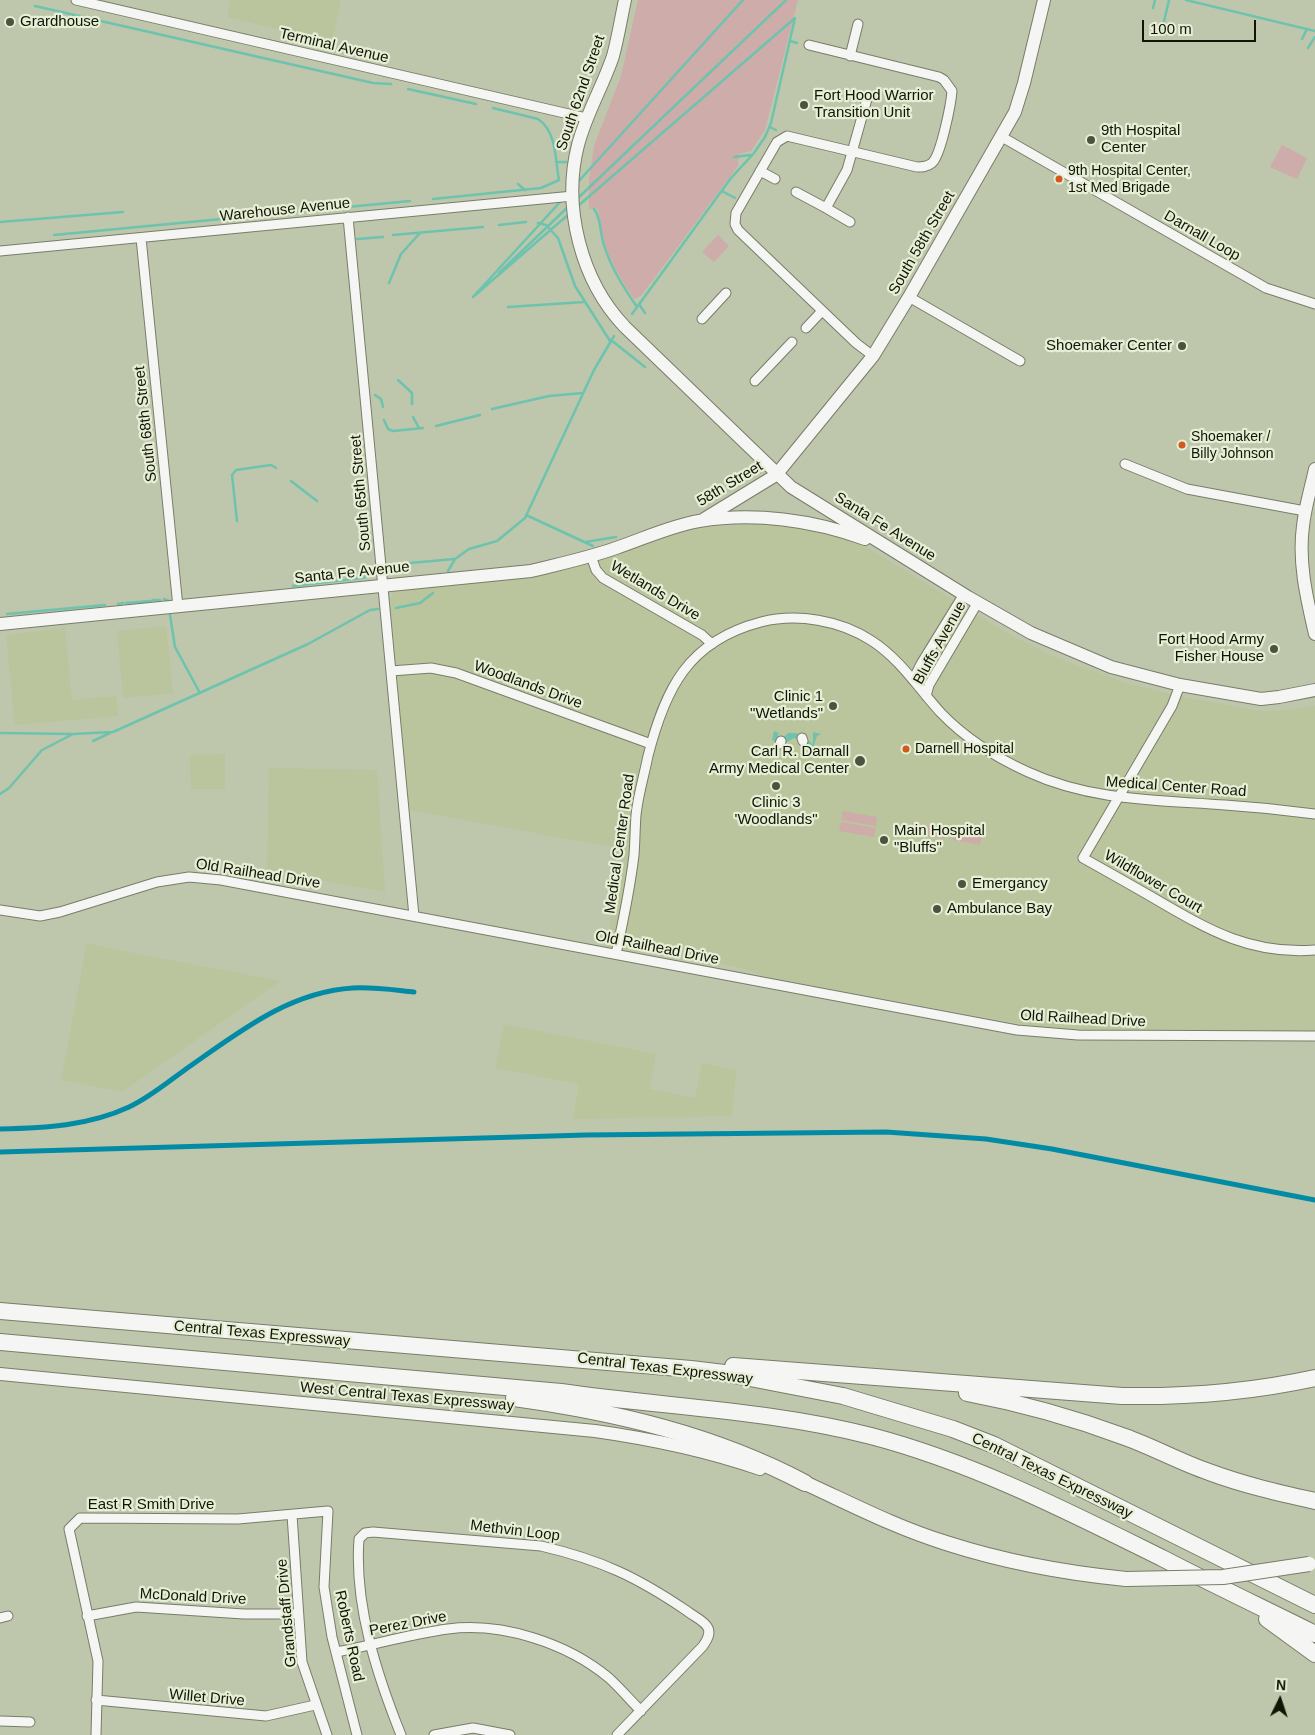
<!DOCTYPE html>
<style>
body{margin:0}
#map{position:relative;width:1315px;height:1735px;overflow:hidden;background:#bec6ac;font-family:Helvetica,sans-serif}
canvas{display:block}
.north{position:absolute;left:1255px;top:1675px;width:50px;height:50px;-webkit-text-stroke:4px #e7eed6;paint-order:stroke;rotate:4deg;font-size:14px;font-weight:700;line-height:20px;text-align:center;color:#111505}
.north::after{content:'';display:block;margin:auto;width:18px;height:22px;background:#111505;clip-path:polygon(50% 0,100% 100%,50% 72%,0 100%)}
.scale{position:absolute;left:1142px;top:20px;width:114px;height:22px;box-sizing:border-box;border:2px solid #111505;border-top:0;padding-left:6px;font-size:15px;line-height:18px;white-space:nowrap;color:#111505;-webkit-text-stroke:4px #e7eed6;paint-order:stroke}
</style>
<div id="map">
<canvas width="1315" height="1735"></canvas>
<div class="north">N</div>
<div class="scale">100 m</div>
</div>
<script>
const ctx = document.querySelector('canvas').getContext('2d');
ctx.lineJoin = 'round';
function fill(path, color) { ctx.fillStyle = color; ctx.fill(path, 'evenodd'); }
function strokePath(path, color, width, dash) { ctx.strokeStyle = color; ctx.lineWidth = width; ctx.lineCap = dash ? 'butt' : 'round'; ctx.setLineDash(dash || []); ctx.stroke(path); }
function label(font, color, halo, rows, align = 'center') {
  ctx.font = font + ' Helvetica,sans-serif'; ctx.lineWidth = 4.5; ctx.setLineDash([]); ctx.textBaseline = 'middle'; ctx.strokeStyle = halo; ctx.fillStyle = color; for (const [text, x, y, turn = 0] of rows) {
    ctx.save(); ctx.translate(x, y); ctx.rotate((+turn || 0) * Math.PI / 180); ctx.textAlign = isNaN(turn) ? turn : align; if (halo) ctx.strokeText(text, 0, 0); ctx.fillText(text, 0, 0); ctx.restore();
  }
}
fill(new Path2D(`
 M231,0H341L332,42L227,17Z
 M760,523L805,527L855,540L1007,633L1055,657L1125,683L1188,698L1259,711H1278L1315,706V1032L1049,1029L767,977L742,968L662,953L638,952L606,947L623,849L409,810L390,602L393,592L528,576L690,529Z
 M166,626L173,693L123,698L117,631Z
 M65,628L72,700L116,696L118,716L15,725L6,635Z
 M225,754V789H191L190,755Z
 M269,768L377,770L385,892L267,870Z
 M87,943L123,951L280,981L122,1092L61,1080Z
 M504,1024L656,1054L649,1089L695,1098L702,1063L736,1070L732,1116L573,1119L579,1084L495,1068Z`), '#bac59d');
fill(new Path2D(`
 M638,0H798L765,130L751,151L739,154L738,166L641,296L634,299C617,274 599,242 599,211L596,208L589,209V180L594,146L621,76Z
 M1282,145L1307,158L1297,179L1270,167Z
 M718,235L729,246L714,262L702,252Z
 M843,811L877,817L876,826L841,820Z
 M841,822L876,828L874,837L839,831Z
 M912,823L947,829L945,839L910,832Z
 M954,831L982,836L980,845L952,840Z`), '#cdacaa');
fill(new Path2D(`
 M774,731L779,733L776,739L780,741L788,733H796L813,744V732L821,734L817,736L812,751L809,749L812,746L794,738L782,745L772,740Z`), '#6ec3ae');
strokePath(new Path2D(`
 M1186,0L1315,31
 M35,6L373,83L391,84
 M1153,8L1155,0
 M1162,30L1169,0
 M1302,39L1307,29
 M790,41L797,43
 M1308,48L1315,37
 M408,89L476,104
 M493,108L538,119C557,132 555,159 559,180
 M770,127L776,130
 M734,157L750,155
 M556,162H566
 M578,182L743,0
 M518,184L525,190
 M722,191L735,198
 M433,199L541,188L559,180
 M577,199L786,0
 M561,201L473,297L569,214
 M578,206L795,18L771,123L765,137L754,153L731,178L632,314
 M594,209C601,216 600,235 604,245C611,268 624,288 637,307
 M0,222L123,212
 M538,223L546,225L558,238L575,286L610,341
 M499,225L526,222
 M54,235L410,201
 M393,235L483,227
 M357,239L383,237
 M499,273L569,206
 M389,283L401,254L420,233
 M639,304L645,313
 M508,307L584,302
 M611,340L645,367
 M398,380L412,393V404
 M375,395L381,399L383,407
 M492,409L549,396L583,393
 M413,417L419,428
 M384,420L388,429L393,431L423,428
 M436,426L480,415
 M291,481L317,501
 M526,515L593,546
 M237,521L232,475L236,470L271,465L276,468
 M585,542L616,537
 M388,565L454,559
 M448,571L455,559L469,549L497,541L525,518L594,370L614,336
 M293,586L362,578L370,575L375,567
 M164,599L169,601
 M153,600H160
 M126,603L151,601
 M118,604L123,603
 M396,608L420,603L433,593
 M7,614L105,605
 M170,615L175,647L200,693
 M0,733L71,734
 M93,741L110,733
 M0,794L9,788L42,750L73,734L113,732L308,644L370,610L378,609`), '#6ec3ae', 2.5);
const street = new Path2D(`
 M76,0L586,118
 M809,45L939,77L944,80L952,91C951,104 941,155 932,163C927,167 922,167 917,167L787,136L777,142L736,213L735,224L738,230L856,343L873,356
 M850,56L858,24
 M1002,137L1266,288L1315,304
 M760,171L775,179
 M796,192L826,208L847,170L867,99
 M826,208L850,222
 M348,217L414,916
 M141,238L178,607
 M0,251L573,196
 M909,297L1020,361
 M702,319L726,293
 M806,328L822,311
 M755,381L792,342
 M1125,464L1187,489L1305,511
 M591,556L596,570L603,578L702,635L712,644
 M391,671L431,668L456,673L651,744
 M913,680L921,664L964,594
 M1180,685L1172,706L1083,858C1108,872 1133,886 1157,900C1210,931 1252,955 1315,950
 M926,696L929,685L978,602
 M802,738L803,741
 M780,744L781,741
 M0,910L40,916L60,912L157,882L189,877L221,880L1017,1030L1078,1035L1315,1036
 M616,954C623,922 630,889 634,855C635,842 635,829 636,815C638,795 644,776 648,756C665,689 688,641 761,622C797,613 840,620 872,641C900,659 919,689 941,713C965,738 997,758 1028,772C1091,801 1157,800 1225,805C1255,807 1285,810 1315,814
 M292,1515L302,1662L327,1735
 M87,1616L136,1607L244,1614H298
 M0,1618L8,1616
 M336,1652C374,1645 410,1634 448,1629C502,1622 567,1643 609,1678C620,1688 630,1700 641,1711
 M96,1700L266,1716L315,1705
 M0,1721L30,1722
 M96,1735L98,1661L69,1529L80,1518L238,1519L328,1511L324,1587L332,1637L357,1735
 M401,1735C377,1675 354,1605 359,1539L365,1533L373,1532L541,1546C601,1560 637,1577 687,1611C693,1616 705,1621 708,1628C711,1635 706,1641 703,1646L617,1735
 M434,1735L473,1728L510,1735`);
const secondary = new Path2D(`
 M625,0C621,18 618,38 613,56C603,86 586,114 578,145C562,207 581,281 625,327L791,487L968,597L1031,633L1111,667L1180,685L1261,699L1279,697L1315,690
 M1315,469C1311,488 1305,507 1303,526C1298,563 1307,599 1315,634
 M704,519L776,475L873,356L909,297L1015,112L1024,83L1044,0
 M0,624L531,571C559,564 588,558 616,548C643,539 670,526 699,521C754,512 813,520 865,539
 M0,1374L595,1431C652,1439 705,1450 760,1469`);
const primary = new Path2D(`
 M805,1483C851,1504 897,1528 946,1543C1005,1562 1065,1573 1126,1579`);
const highway = new Path2D(`
 M0,1311L691,1369L724,1373L843,1396L953,1429L994,1445L1315,1605
 M0,1342L561,1392C664,1407 770,1410 871,1436C974,1463 1069,1512 1164,1559C1214,1585 1265,1609 1315,1634
 M733,1366L1122,1396C1188,1397 1251,1392 1315,1378
 M967,1393C1020,1403 1074,1418 1125,1437C1153,1447 1180,1462 1209,1472C1244,1485 1279,1493 1315,1501
 M514,1398C615,1412 714,1435 805,1483
 M1267,1619L1315,1654`);
strokePath(street, '#787d69', 11);
strokePath(secondary, '#787d69', 14);
strokePath(primary, '#787d69', 16);
strokePath(highway, '#787d69', 18);
strokePath(street, '#f5f6f3', 9);
strokePath(secondary, '#f5f6f3', 12);
strokePath(primary, '#f5f6f3', 14);
strokePath(highway, '#f5f6f3', 16);
const primaryBridge = new Path2D(`
 M1126,1579L1223,1577L1309,1564`);
strokePath(primaryBridge, '#787d69', 16, []);
strokePath(primaryBridge, '#f5f6f3', 14);
strokePath(new Path2D(`
 M0,1129C45,1128 88,1126 129,1107C149,1098 168,1082 186,1069C238,1033 288,992 353,988C374,987 394,990 414,992
 M0,1152L586,1135L886,1132L986,1139L1052,1149L1315,1200`), '#038ba6', 5);
for (const [x, y, r, color] of [
 [10,22,5,"#4e533f"],
 [804,105,5,"#4e533f"],
 [1091,140,5,"#4e533f"],
 [1059,179,4.5,"#d0591e"],
 [1182,346,5,"#4e533f"],
 [1182,445,4.5,"#d0591e"],
 [1274,649,5,"#4e533f"],
 [833,706,5,"#4e533f"],
 [906,749,4.5,"#d0591e"],
 [860,761,6,"#4e533f"],
 [776,786,5,"#4e533f"],
 [884,840,5,"#4e533f"],
 [962,884,5,"#4e533f"],
 [937,909,5,"#4e533f"]
]) { const dot = new Path2D(); dot.arc(x, y, r, 0, 2 * Math.PI); ctx.fillStyle = color; ctx.fill(dot); strokePath(dot, '#e7eed6', 2); }
label('14px', '#111505', '#e7eed6', [
 ["9th Hospital Center,",1068,171],
 ["1st Med Brigade",1068,188],
 ["Shoemaker /",1191,437],
 ["Billy Johnson",1191,454],
 ["Darnell Hospital",915,749]
], 'left');
label('15px', '#111505', '#e7eed6', [
 ["Grardhouse",20,22],
 ["Fort Hood Warrior",814,96],
 ["Transition Unit",814,113],
 ["9th Hospital",1101,131],
 ["Center",1101,148],
 ["Shoemaker Center",1172,346,"right"],
 ["Fort Hood Army",1264,640,"right"],
 ["Fisher House",1264,657,"right"],
 ["Clinic 1",823,697,"right"],
 ["\"Wetlands\"",823,714,"right"],
 ["Carl R. Darnall",849,752,"right"],
 ["Army Medical Center",849,769,"right"],
 ["Clinic 3",776,803,"center"],
 ["'Woodlands\"",776,820,"center"],
 ["Main Hospital",894,831],
 ["\"Bluffs\"",894,848],
 ["Emergancy",972,884],
 ["Ambulance Bay",947,909]
], 'left');
label('15px', '#111505', '#e7eed6', [
 ["Terminal Avenue",334,46,13],
 ["South 62nd Street",581,93,-71],
 ["Warehouse Avenue",285,210,-6],
 ["Darnall Loop",1202,236,30],
 ["South 58th Street",922,243,-60],
 ["South 68th Street",146,424,-96],
 ["58th Street",730,484,-31],
 ["South 65th Street",361,493,-95],
 ["Santa Fe Avenue",885,527,32],
 ["Santa Fe Avenue",352,573,-6],
 ["Wetlands Drive",655,591,31],
 ["Bluffs Avenue",940,643,-61],
 ["Woodlands Drive",528,685,20],
 ["Medical Center Road",1176,787,4],
 ["Medical Center Road",620,844,-82],
 ["Old Railhead Drive",258,874,9],
 ["Wildflower Court",1153,882,30],
 ["Old Railhead Drive",657,948,11],
 ["Old Railhead Drive",1083,1019,3],
 ["Central Texas Expressway",262,1334,5],
 ["Central Texas Expressway",665,1369,7],
 ["West Central Texas Expressway",407,1397,5],
 ["Central Texas Expressway",1052,1476,26],
 ["East R Smith Drive",151,1505],
 ["Methvin Loop",515,1531,7],
 ["McDonald Drive",193,1597,3],
 ["Grandstaff Drive",287,1613,-95],
 ["Perez Drive",408,1624,-11],
 ["Roberts Road",349,1636,78],
 ["Willet Drive",207,1698,5]
]);
</script>
